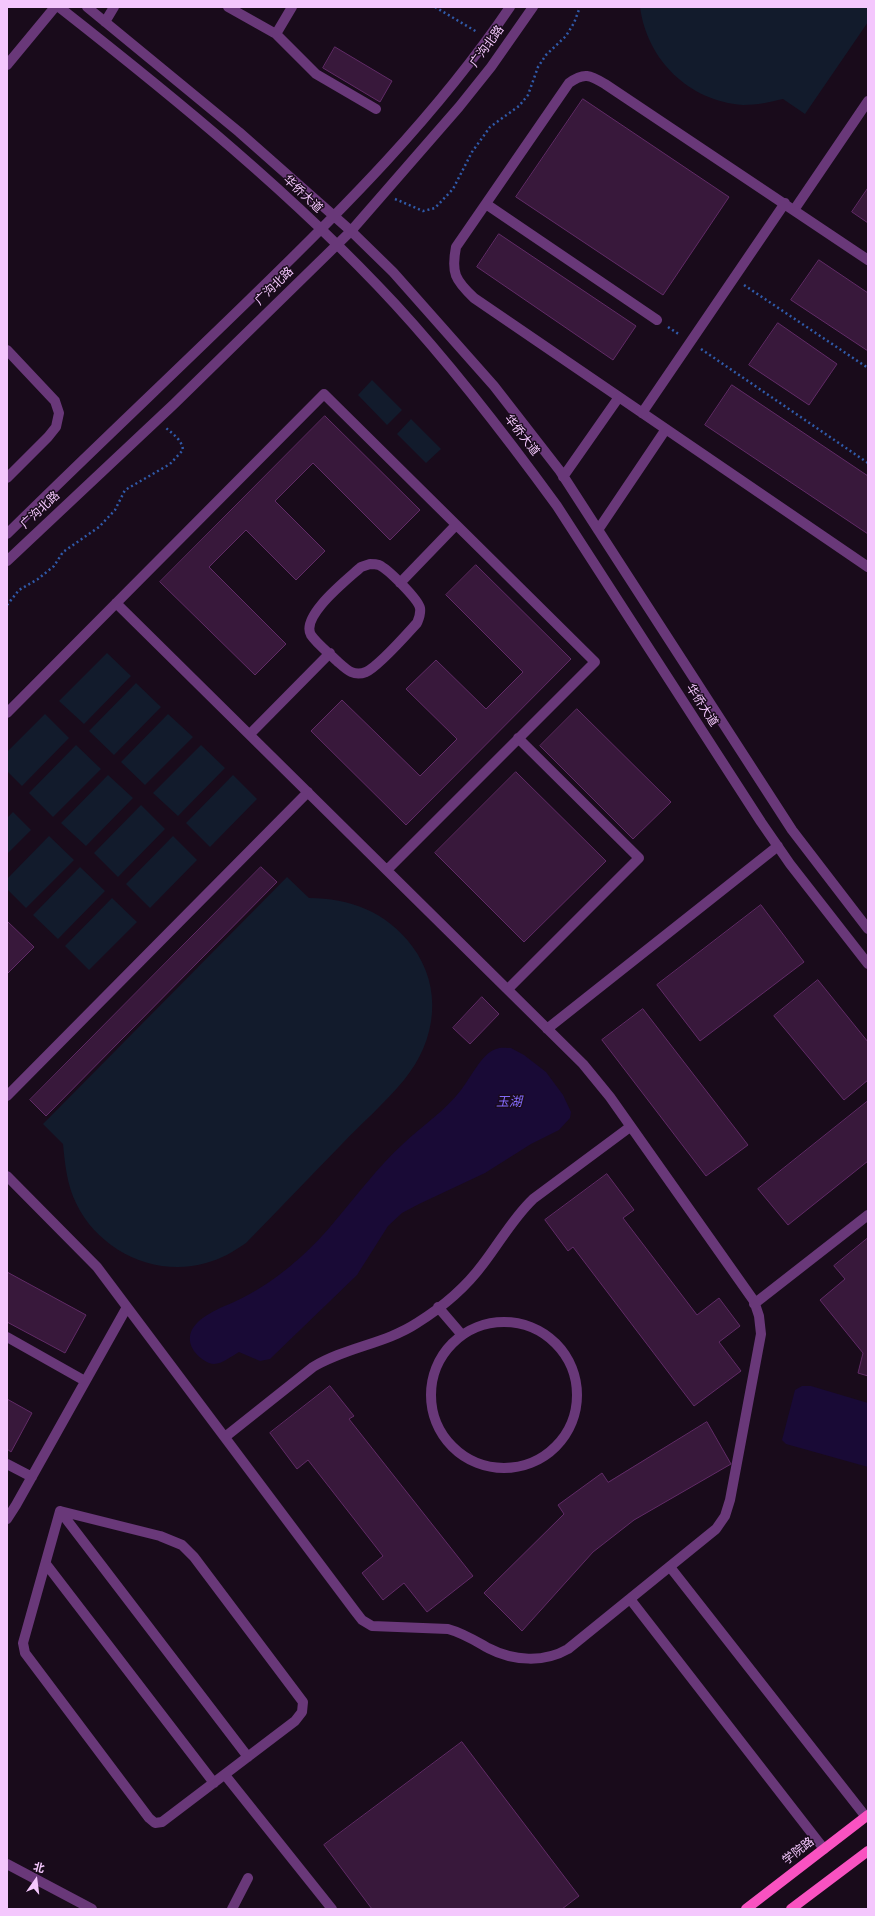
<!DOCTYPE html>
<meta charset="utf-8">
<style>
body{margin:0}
#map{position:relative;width:875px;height:1916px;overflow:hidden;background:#190b1b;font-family:Overpass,"Noto Sans SC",sans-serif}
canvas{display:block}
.frame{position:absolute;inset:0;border:8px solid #f4c7fd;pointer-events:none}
.north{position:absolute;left:16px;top:1860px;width:40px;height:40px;-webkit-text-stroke:3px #190b1b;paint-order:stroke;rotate:14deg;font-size:11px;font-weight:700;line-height:16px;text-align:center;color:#f4c7fd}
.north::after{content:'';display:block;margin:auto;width:14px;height:18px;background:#f4c7fd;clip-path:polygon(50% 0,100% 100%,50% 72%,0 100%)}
</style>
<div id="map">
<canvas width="875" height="1916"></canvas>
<div class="frame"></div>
<div class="north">北</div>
</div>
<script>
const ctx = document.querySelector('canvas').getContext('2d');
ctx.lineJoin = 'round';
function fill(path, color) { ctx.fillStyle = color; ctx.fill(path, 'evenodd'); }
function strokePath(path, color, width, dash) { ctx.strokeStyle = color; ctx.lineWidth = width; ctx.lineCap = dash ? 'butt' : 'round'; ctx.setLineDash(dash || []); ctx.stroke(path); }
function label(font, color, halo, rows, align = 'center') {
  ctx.font = font + ' Overpass,"Noto Sans SC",sans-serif'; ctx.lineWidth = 3; ctx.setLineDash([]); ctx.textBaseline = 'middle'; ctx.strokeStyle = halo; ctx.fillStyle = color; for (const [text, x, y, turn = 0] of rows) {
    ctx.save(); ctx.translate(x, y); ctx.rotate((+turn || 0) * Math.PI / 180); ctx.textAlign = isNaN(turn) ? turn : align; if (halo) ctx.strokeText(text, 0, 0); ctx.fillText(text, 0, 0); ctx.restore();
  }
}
fill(new Path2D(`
 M640,7H868V22L805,114L783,99C770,102 757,105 743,105C689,101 647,60 640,7Z
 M372,380L402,410L387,425L358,395Z
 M411,419L441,449L426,463L397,434Z
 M107,653L131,676L84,724L59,701Z
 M136,683L161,707L114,755L89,731Z
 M45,714L69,738L22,786L7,771V752Z
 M168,714L193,737L145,785L121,762Z
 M76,745L101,769L53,817L29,793Z
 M201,745L225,768L178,816L153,793Z
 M108,775L133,798L86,846L61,823Z
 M233,775L257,799L210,847L186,823Z
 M141,805L165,829L118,877L94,853Z
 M13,812L31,830L7,854V818Z
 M49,836L74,860L26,908L7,889V879Z
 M173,836L197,860L150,908L126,884Z
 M80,867L105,891L58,939L33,915Z
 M287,877L309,898C349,898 387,912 412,946C443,987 437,1040 404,1080C385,1103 362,1123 341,1145C309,1178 278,1210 246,1243C233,1252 221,1259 206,1263C155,1278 98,1250 76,1203C67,1185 65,1164 63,1144L43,1124Z
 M112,898L137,922L89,970L65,946Z`), '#121b2c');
fill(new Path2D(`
 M511,1048L524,1055L546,1072L563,1095L571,1112L570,1118L559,1130L531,1144L485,1173L419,1204L402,1213L388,1226L357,1275L270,1359L260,1361L239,1352C230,1357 219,1367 209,1363C198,1358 186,1346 191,1332C197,1317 220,1308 234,1302C273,1284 308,1254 335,1221C357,1195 378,1167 403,1144C422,1126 446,1110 461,1090C470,1079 482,1053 496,1049C500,1047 507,1048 511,1048Z
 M802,1386H811L868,1403V1467L786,1444L782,1440L795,1390Z`), '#190a36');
const building = new Path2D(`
 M335,47L392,81L380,102L323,68Z
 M583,99L729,197L663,295L516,197Z
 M868,188V223L852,212Z
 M499,234L636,326L613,360L477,267Z
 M819,260L868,293V351L791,300Z
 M778,323L837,364L809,405L749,365Z
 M732,385L868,476V534L705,425Z
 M325,416L420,510L390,540L313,463L275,501L325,551L296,580L246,530L209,567L286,644L255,675L160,582Z
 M476,565L571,659L406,825L311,731L342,700L420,776L457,739L406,689L436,660L486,709L523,672L446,595Z
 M577,709L671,802L633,839L540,746Z
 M516,772L606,861L524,942L435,853Z
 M261,867L277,882L46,1116L30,1100Z
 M761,905L804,962L700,1041L657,985Z
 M7,921L34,947L7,974Z
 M818,980L868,1042V1080L844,1100L774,1016Z
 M482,997L499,1014L470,1044L453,1028Z
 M643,1009L748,1145L706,1176L602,1040Z
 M868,1101V1161L788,1225L758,1189Z
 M607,1174L634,1210L623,1218L697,1315L719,1298L740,1326L719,1342L741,1371L694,1406L573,1247L568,1251L545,1220Z
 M868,1238V1376L858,1373L863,1353L820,1300L845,1279L834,1266Z
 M7,1272L86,1315L65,1353L7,1322Z
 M330,1386L354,1416L349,1419L473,1576L427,1612L404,1583L383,1600L362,1573L383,1556L308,1460L297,1469L270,1433Z
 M7,1399L32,1413L11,1452L7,1449Z
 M707,1422L731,1464L634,1520L593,1552L522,1631L484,1593L564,1514L558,1505L602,1473L608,1482Z
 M462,1742L579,1896L562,1909H372L324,1845Z`);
fill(building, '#38183b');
strokePath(building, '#612b67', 1);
strokePath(new Path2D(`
 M435,7L477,32
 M395,199L423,211L435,208L453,189L472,152L490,127L519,106L528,95L538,67L546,55L566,36L574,23L580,7
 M744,285L868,368
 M668,327L680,335
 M701,349L868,463
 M7,605L19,590L38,579L54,566L63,552L99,527L115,510L125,490L170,464L183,450C182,440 173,434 166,428`), '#305aa9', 2.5, [2, 3]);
strokePath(new Path2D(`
 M59,7C175,98 294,195 395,304C453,367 506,436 557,506L761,822L790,864L868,964
 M87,7L239,132L351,231L393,272L494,386L560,471L792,830L868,929
 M228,7L276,34L292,7
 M105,22L114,7
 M276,34L316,74L376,109
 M7,65L55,7
 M486,204L657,320
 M794,210L868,101
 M868,260L605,84C590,75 584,72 569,83L456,247C451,273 455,280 474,298L868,567
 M7,350L55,401L59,413L56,427L48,437L7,478
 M642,413L785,203
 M563,477L619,397
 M598,530L666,429
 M7,534C87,455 169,378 249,300C343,209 437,115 510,7
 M7,561L174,404L351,231L459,107L491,67L533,7
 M370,564C373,564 376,564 379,565C388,569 418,599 420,608C421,614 419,618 417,623C406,635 379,666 366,672C353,677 346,669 337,661C329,653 317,644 311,635C300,616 348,579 361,567Z
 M400,583L456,525
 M7,713L324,394L595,662L387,870
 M250,734L330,653
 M508,989L639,858L518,738
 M547,1029L778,846
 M7,1096L308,792
 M7,1176L97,1267L355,1611L362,1620L372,1626L448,1629C463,1633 474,1640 488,1648C513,1661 544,1663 568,1649L716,1529L725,1516L730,1500L761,1334L759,1316L754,1301L610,1097L583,1064L116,603
 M754,1304L868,1215
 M438,1307L462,1335
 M431 1395a73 73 0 1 1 146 0a73 73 0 1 1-146 0Z
 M7,1337L85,1381
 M225,1437L313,1367C346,1347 385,1344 417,1323C441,1308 466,1287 483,1264C500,1242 513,1218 533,1199L630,1127
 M7,1464L32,1477
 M60,1511L160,1536L182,1545L194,1557L303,1702L302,1712L295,1721L162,1822L155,1823L149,1818L25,1653L23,1643Z
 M60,1511L248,1757
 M7,1519L16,1505L127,1307
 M46,1564L214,1783
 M670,1567L866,1817
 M630,1599L824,1849
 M225,1775L332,1909
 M7,1864L92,1909
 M232,1909L248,1878`), '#693879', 10);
strokePath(new Path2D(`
 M746,1909L868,1815
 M791,1909L868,1851`), '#f952c1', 10);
label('12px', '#f4c7fd', '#190b1b', [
 ["广沟北路",488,47,-54],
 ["华侨大道",302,195,43],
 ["广沟北路",275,287,-44],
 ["华侨大道",521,436,52],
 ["广沟北路",41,511,-43],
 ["华侨大道",701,706,57],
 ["学院路",799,1852,-38]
]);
label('italic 13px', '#836afa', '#190b1b', [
 ["玉湖",509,1103]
]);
</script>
